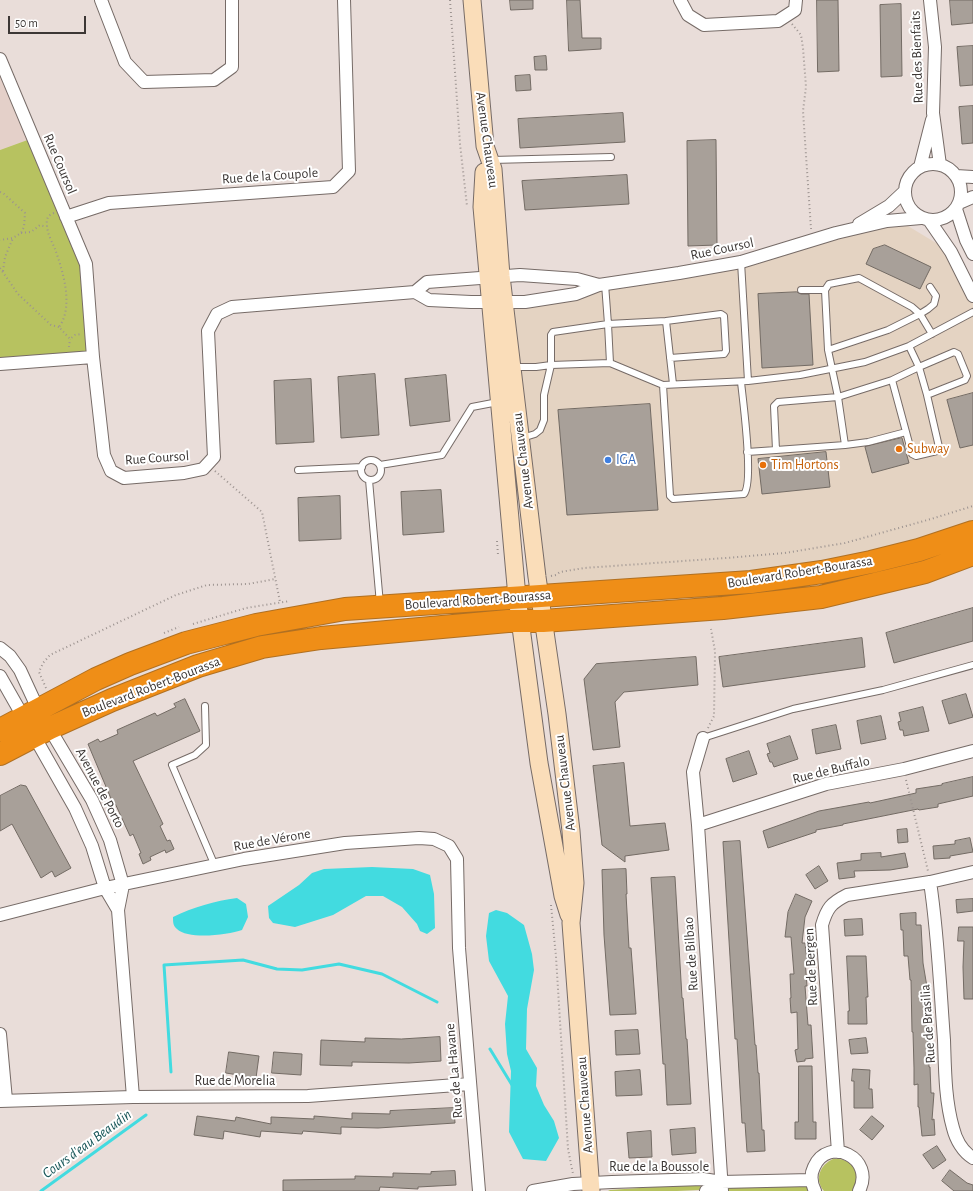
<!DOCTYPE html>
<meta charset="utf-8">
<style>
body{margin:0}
#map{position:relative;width:973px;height:1191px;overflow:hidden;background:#e9ddd9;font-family:"Alegreya Sans",sans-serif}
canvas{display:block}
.scale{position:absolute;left:8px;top:16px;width:78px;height:18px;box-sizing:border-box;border:2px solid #3c3735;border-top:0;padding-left:5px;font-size:12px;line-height:14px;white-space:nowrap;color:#3c3735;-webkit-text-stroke:3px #fff;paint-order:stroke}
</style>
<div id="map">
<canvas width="973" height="1191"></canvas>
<div class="scale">50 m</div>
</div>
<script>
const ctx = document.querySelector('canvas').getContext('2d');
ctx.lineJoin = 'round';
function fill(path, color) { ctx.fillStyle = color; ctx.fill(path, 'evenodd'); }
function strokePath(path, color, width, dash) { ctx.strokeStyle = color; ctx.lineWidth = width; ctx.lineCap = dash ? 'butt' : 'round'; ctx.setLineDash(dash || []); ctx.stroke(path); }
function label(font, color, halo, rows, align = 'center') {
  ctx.font = font + ' "Alegreya Sans",sans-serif'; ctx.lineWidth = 4; ctx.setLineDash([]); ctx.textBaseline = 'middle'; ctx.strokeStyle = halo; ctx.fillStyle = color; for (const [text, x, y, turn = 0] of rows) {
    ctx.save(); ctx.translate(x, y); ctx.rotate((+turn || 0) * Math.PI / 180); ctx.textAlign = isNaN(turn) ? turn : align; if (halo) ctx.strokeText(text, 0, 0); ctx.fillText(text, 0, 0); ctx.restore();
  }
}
fill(new Path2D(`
 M898,220L951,252L973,296V532L871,562L540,596L504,302L679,273Z`), '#e4d3c2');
fill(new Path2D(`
 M0,59L33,138L0,150Z`), '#e4d0c9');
fill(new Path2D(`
 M33,138L86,264L93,357L0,364V150Z
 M833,1159C852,1157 866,1176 852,1191H824C814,1179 820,1165 833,1159Z
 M811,1180L815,1191H726L722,1185Z
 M698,1184L701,1187L699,1190L677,1191H608L610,1190Z`), '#b7c260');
fill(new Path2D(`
 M372,867L413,869L430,875L434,894L435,928L427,934L420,931L417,924L402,907L383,896H366L333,915L295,927L273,923L269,918L268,906L299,885L312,873L324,869Z
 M237,898L246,904L248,917L242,930C228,935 188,940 177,929C173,926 173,922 173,917C193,907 215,901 237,898Z
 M496,910L507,913L524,925L532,954L534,970L527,1009L526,1049L537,1068L536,1086L544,1105L554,1121L559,1138L546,1161L523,1159L509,1132L511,1071L507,1054L505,1024L508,996L489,961L486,936L489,913Z`), '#42dbe0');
strokePath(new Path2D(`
 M490,1049L512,1085
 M171,1072L164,965L243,960L277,969L302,970L339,964L382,974L437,1002
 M41,1191L146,1115`), '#42dbe0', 3);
const building = new Path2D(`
 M510,0H533V9L511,10Z
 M567,0H580L582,38H601V49L569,51Z
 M817,0H838L839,71L818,72Z
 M950,0H973V23L952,25Z
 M901,4L902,76L881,77L880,5Z
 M973,46V85L960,86L957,47Z
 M546,56L547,70H535L534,57Z
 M530,75L531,90L516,91L515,76Z
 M973,106V143L962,144L959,107Z
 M623,113L625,142L520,148L518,119Z
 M716,140L717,245L688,246L687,141Z
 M627,175L629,204L525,210L522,181Z
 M885,245L931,267L920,289L866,264L873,249Z
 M797,292L801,294H809L813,365L762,368L758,294Z
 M375,374L379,435L341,438L338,377Z
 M446,375L450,421L410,426L405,379Z
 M311,379L314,442L276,444L274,381Z
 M973,393V445L960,448L947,400Z
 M650,404L658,510L567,515L558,410Z
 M902,438L909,463L872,473L865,447Z
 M826,452L830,487L762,494L758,459Z
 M441,490L444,532L403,535L401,492Z
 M340,496L341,539L299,541L298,498Z
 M973,608V641L894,663L886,633Z
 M862,638L865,667L723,687L719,657Z
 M696,657L698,685L624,692L615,702L620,747L593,750L584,679L596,664Z
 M966,694L973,717L949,724L942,701Z
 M185,699L200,731L133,761L163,824L160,826L167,841L170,840L174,849L166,853L165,850L150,857L151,860L143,864L139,854L141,853L133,834L130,836L114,801H112L88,744L98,739L100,742L118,734L117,730L155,713L157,716L176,707L174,704Z
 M923,707L929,731L904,736L903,730H900L898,722L901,721L899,713Z
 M881,716L886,739L861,744L857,721Z
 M836,725L841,749L816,754L812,730Z
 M790,736L798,759L774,767L772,762H770L767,754L770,753L767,744Z
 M749,751L757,774L733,782L726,759Z
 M624,763L630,826L665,823L669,850L625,856V862L602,845L593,766Z
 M973,777V796L938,804V807L919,810L918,809L843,824V825L816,830V832L768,848L763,831L819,811L869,802L870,803L916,793V789L942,785V784Z
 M21,785L26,786L71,868L55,877L52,871L41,878L12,824L0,831V796Z
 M907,829L908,842L898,843L897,830Z
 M970,838L973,852L950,856V858L934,859L933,846L955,844V841Z
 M740,841L753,1017L755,1045H756L758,1073H759L762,1130H764L765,1151L747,1152L745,1123H742L737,1039H735L723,842Z
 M881,853V857L905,853L908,867L890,870L854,871L855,877L839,879L837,863L861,860V854Z
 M819,866L828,881L815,889L806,875Z
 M626,869L627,894H626L629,948H631L636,1014L610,1015L604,935L602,870Z
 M675,877L682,998H683L686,1039H687L691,1104L667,1105L665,1064H663L651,878Z
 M796,894L812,901L805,917L802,943H805L807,960H805L807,986H805L808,1025H811L813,1058L805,1059V1061L797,1062L795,1050L798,1049L797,1012L791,1013L790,998H791L790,974H794L791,937H785L788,912Z
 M973,899V911L957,913L956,900Z
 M916,913V925H921L923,963L927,987L926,1004H925L927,1041H928L929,1067H930L931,1093H934L932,1120L934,1119L935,1135L922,1136L919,1107H918V1084L914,1085V1068L913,1032H912L911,980H910L908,956H904L903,930H901L900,914Z
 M862,919L863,935L845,936L844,920Z
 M959,927H973V999H964L963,967L964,941H958Z
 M847,956H866L868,997H866L867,1024H848V1011H849Z
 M638,1030L640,1054L616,1055L615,1031Z
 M440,1037L441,1061L409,1063L352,1062V1066L320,1065L321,1040L365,1042V1038L401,1039Z
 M866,1038L868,1053L851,1054L849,1040Z
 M229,1052L259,1056L256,1078L226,1073Z
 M274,1052L302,1054L301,1075L272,1073Z
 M799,1066H812L813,1122H816V1139H795V1122H798Z
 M853,1069L870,1070L869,1089H872L873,1108H854V1081H852Z
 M640,1070L642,1095L616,1096L615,1072Z
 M454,1108L455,1123L378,1128L341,1127V1134L303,1131L302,1134L261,1131L260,1137L224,1131L223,1139L194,1135L197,1116L235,1121L236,1117L271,1124V1117L314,1119V1116L352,1119V1113L390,1114V1111Z
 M872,1116L884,1126L872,1140L860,1130Z
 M695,1128L696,1153L672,1155L670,1130Z
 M651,1131L652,1157L629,1158L627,1133Z
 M937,1146L946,1160L933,1169L923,1155Z
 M950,1170L967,1183L973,1185V1191H954L942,1181Z
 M455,1171L456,1185L418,1187V1189L380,1187L379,1191H283V1180L355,1179V1176L393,1177V1173L431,1174V1172Z`);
fill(building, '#a8a099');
strokePath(building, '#736b64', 1);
const lane = new Path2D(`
 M492,160L611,157
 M741,262L748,381
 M605,284L608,324L666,321
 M801,290H825
 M909,346L919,367L954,352L958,354L967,376L965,380L927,395L939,447L937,451L916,456L912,454L892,380L919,367L927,395
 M828,350L888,330L920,314L928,309L934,304L936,296L930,287
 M670,358L724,354L726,351L724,316L721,314L666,321L673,384
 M512,367H536L551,365L610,363L663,385L748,381L800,375L865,362L909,346L973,312
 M663,385L670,496L673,499L744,494C754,482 743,401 741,382
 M522,438L535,434L540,430L544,420V395L551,365V335L553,332L608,324L610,363
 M845,445L868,442L906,432
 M776,450L845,445L838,397L828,350L825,290L829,284L859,278L912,307L920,314L932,334
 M747,452L776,450L774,406L778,402L838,397L892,380
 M361 470a10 10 0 1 1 20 0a10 10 0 1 1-20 0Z
 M380,465L442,455L472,407L498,402
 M298,470L362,467
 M369,480L380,604
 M205,706L206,745L195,755L172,765L215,866
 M703,738L793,709L883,690L973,665`);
const street = new Path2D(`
 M101,0L125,62L144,82L214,80L232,67V0
 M680,0L688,15L704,25L778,21L795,10L796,0
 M930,0L935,47L933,113L940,165
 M0,59L86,264L93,357L104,455L111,471L124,478L184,473L203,469L214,457L208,331L217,314L232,307L415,292L429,300L471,302H525L576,294L599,285L679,273L741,262L836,233L887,221L921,218
 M905 192a28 28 0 1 1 56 0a28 28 0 1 1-56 0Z
 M920,167L932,120
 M956,176L973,177
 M959,203L973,197
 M956,209L966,240L973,254
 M66,217L109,203L333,187L349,171L344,0
 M929,220L951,252L973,296
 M859,224L889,206L905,191
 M415,292L427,282L520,275L577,279L599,285
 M0,364L93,357
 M0,648L10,656L20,670L38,709L92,800L110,840L123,885L118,910L133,1097
 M0,676L75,808L92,846L105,888L118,910
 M703,738L693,772L698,825L722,1191
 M698,825L826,784L904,769L973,751
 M930,882C938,934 940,987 944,1040C945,1069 945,1100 953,1128C956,1140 963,1152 973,1158
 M0,915L105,888L244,859L345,843L419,838L434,839L449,846L457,859L459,948L479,1191
 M0,1034L6,1100
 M0,1101L133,1097L308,1096L470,1084
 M838,1152L822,925C827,908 831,903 847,895L930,882L973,872
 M533,1191L573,1184L612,1182L703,1179L721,1182L811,1180
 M706,1191L721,1182
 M815,1191C811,1183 810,1175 814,1167C828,1135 876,1158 859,1191`);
const secondary = new Path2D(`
 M472,0L485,146L493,169L501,276L506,318L537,577L557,714L571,831L575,883L571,923L591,1191
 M484,172L482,207L517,597L539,763L563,896L569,915`);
const highway = new Path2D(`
 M0,730L96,679L130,664L186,643L256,625L345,609L751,582L822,572L871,562L919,550L973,532
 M0,754L50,728L112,700L198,666L262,647L321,638L508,621H543L723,608L821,597L925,572L973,554`);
strokePath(lane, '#766b67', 8);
strokePath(street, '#766b67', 14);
strokePath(secondary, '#766b67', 19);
strokePath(highway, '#b07022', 24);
strokePath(new Path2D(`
 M450,0L460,144L467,206
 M792,24L801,35L803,48L806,87L803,111L811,229
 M0,192L4,194L25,213L24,227L21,233L13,238L0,240
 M54,213C48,215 46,219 47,225C47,233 52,242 55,249C63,271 74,307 59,327L70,339L75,335L82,334
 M21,233L31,232L40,225L46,227
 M0,268L18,294L51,325L59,327
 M3,271L5,257L13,238
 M69,347L70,339
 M215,471L262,512L280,602
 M497,541L498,555
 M551,576L556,575L560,572L584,568L726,558L785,553L845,543L931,519L973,506
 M193,624L246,608L290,601
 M164,633L179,627
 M46,688L39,672L43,663L50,655L176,595L207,585L248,584L275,579
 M708,728L714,716L715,651L711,629
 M906,780L928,871
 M551,905L556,957L568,1149L573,1174`), '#9c9390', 2, [1, 3]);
strokePath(lane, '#fff', 6);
strokePath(street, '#fff', 12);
strokePath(secondary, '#faddb9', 17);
strokePath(highway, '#ef8e17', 22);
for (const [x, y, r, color] of [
 [899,449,4,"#e8710a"],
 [608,460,4,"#3f7fe0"],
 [763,465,4,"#e8710a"]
]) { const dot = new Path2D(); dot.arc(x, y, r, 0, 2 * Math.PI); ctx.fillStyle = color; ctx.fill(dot); strokePath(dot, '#fff', 1.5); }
label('14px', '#3c3735', '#fff', [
 ["Rue des Bienfaits",917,57,-92],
 ["Avenue Chauveau",487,140,82],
 ["Rue Coursol",60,164,67],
 ["Rue de la Coupole",270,176,-4],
 ["Rue Coursol",722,249,-12],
 ["Rue Coursol",157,458,-4],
 ["Avenue Chauveau",523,461,-97],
 ["Boulevard Robert-Bourassa",800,572,-9],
 ["Boulevard Robert-Bourassa",478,600,-4],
 ["Boulevard Robert-Bourassa",151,687,-21],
 ["Rue de Buffalo",831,770,-14],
 ["Avenue Chauveau",565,783,-97],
 ["Avenue de Porto",100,788,62],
 ["Rue de Vérone",272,840,-10],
 ["Rue de Bilbao",691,954,-94],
 ["Rue de Bergen",811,967,-93],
 ["Rue de Brasilia",928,1024,-94],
 ["Rue de La Havane",454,1071,-95],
 ["Rue de Morelia",235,1081],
 ["Avenue Chauveau",585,1105,-94],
 ["Rue de la Boussole",659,1167]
]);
label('14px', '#c56008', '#fff', [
 ["Subway",907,449],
 ["Tim Hortons",771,465]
], 'left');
label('14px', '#366cbe', '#fff', [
 ["IGA",616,460]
], 'left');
label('italic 15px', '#165557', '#fff', [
 ["Cours d'eau Beaudin",87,1144,-36]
]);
</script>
